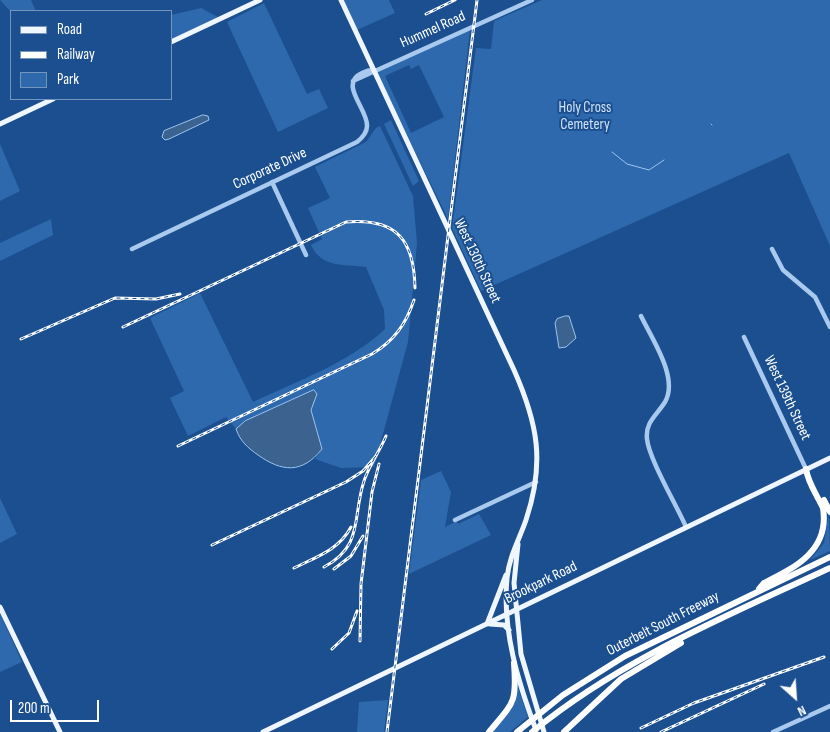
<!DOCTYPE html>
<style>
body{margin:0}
#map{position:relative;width:830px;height:732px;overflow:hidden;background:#1b4f8f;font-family:"Sofia Sans Condensed",sans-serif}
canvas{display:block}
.legend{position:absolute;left:10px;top:10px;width:162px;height:90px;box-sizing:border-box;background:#1b4f8f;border:1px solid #7695bc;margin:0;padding:6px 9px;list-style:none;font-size:15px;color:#fff}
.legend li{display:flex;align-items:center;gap:10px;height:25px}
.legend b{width:25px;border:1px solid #7695bc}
.north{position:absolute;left:770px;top:672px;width:50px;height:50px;-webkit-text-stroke:4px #1b4f8f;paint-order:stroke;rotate:154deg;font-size:14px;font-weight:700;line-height:20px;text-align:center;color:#fff}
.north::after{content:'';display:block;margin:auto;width:18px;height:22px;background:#fff;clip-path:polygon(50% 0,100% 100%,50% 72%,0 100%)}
.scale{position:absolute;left:10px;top:700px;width:89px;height:22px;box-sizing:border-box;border:2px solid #fff;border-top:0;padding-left:6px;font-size:15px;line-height:18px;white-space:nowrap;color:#fff;-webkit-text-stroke:4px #1b4f8f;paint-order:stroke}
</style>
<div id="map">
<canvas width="830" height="732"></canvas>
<ul class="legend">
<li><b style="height:6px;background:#f0f6ff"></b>Road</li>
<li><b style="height:6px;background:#fff"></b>Railway</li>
<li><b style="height:14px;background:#2e69ad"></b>Park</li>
</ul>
<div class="north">N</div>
<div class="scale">200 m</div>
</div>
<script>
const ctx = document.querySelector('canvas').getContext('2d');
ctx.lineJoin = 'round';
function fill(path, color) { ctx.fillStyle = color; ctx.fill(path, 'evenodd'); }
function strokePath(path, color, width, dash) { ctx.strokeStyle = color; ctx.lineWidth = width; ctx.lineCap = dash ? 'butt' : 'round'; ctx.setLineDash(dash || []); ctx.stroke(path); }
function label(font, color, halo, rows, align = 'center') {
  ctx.font = font + ' "Sofia Sans Condensed",sans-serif'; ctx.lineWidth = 4; ctx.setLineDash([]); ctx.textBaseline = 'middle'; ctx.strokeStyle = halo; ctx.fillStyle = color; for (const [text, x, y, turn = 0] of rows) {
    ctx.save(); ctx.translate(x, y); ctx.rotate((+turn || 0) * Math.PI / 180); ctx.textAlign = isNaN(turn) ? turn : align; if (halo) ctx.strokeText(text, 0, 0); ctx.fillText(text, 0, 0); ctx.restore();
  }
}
fill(new Path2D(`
 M0,0H31L36,11L11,12Z
 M343,0H389L395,13L357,30Z
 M542,0H830V246L789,153L481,291L452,228L476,48L491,49L494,21Z
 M264,3L307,94L319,89L328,108L278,132L227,22Z
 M201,8L218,17L171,40V15Z
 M470,30L448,219L376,72ZM409,65L411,69L419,65L444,117L411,133L385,76Z
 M391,120L419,181L413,186L384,124Z
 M380,126L413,196L417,243L408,342L374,467L341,468L315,459L322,449L311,410L314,390L245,421L236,429L226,417L188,436L170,398L184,391L150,318L200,293L253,402C297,381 349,363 385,329L384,310L366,267C342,264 322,268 311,245L322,239L308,208L330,198L315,167L366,142L376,128Z
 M0,144L20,191L0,201Z
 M51,219L53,235L0,261V243Z
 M441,471L451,492L445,527L457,521L458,524L479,514L491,535L409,574L421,480Z
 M0,498L17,534L0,543Z
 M829,513L830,551L810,560L824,543Z
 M0,613L22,662L0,672Z
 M518,688L528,717L510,732H491Z
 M388,700L384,732H357L359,702Z`), '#2e69ad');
const water = new Path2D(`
 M203,115L208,116L209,120L169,139L165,140L162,137L164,131Z
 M565,316H569L576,338L566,347L559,348L555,323L557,319Z
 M314,390L317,394L311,410L322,449C302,474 282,472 258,455C248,448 240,441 236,429L245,421Z`);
fill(water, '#3c6290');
strokePath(water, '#9cc4f0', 1);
strokePath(new Path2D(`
 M711,124L712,125
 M612,152L627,164L649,170L664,160`), '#9cc4f0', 1);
strokePath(new Path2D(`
 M353,81L532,0
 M272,182L306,255
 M132,249L357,142C362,138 367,133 367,126C368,109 338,84 362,73C366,71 368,70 373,70
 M772,249L783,270L815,297L830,327
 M641,316C652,339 679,378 665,402C657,415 645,422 647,439C649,459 677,506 686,527
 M744,337L806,469
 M455,520L536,482
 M773,732L830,706`), '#a9c9ee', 4.5);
strokePath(new Path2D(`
 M341,0L514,370C538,424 545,463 526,520C519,540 509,557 507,578C502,630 518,682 536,730
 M171,42L260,0
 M0,124L53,99
 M518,544L514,583L521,654L544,732
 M0,607L60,732
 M487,624L506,575
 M490,624L504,625L509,630
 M263,732L830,458`), '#f0f6ff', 5);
strokePath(new Path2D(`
 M824,500L830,512
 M759,589L764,583C794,568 830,551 823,508C817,495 808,483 806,469
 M489,732C514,702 517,703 514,663
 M517,732L563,695L625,656L830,557
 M532,732C621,659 727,616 830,568
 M564,732L621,679L681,643`), '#fff', 6);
const rail = new Path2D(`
 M426,14L455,0
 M123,327L346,222C397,218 414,240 415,288
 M21,339L115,298L156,299L180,294
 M178,446L372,354C394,341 406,324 414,300
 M212,545L346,482L363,471L376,456
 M324,567C364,546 352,517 364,481C369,465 380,451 386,436
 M294,568C316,557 339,550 351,527
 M334,569L351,556L363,536
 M360,641L361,584L372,492L379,464
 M332,649L349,633L357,611
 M641,728L694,703L824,657
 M387,732L477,0
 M661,732L764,684`);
strokePath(rail, '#fff', 3);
strokePath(rail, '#1b4f8f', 1, [4]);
label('15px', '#fff', '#1b4f8f', [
 ["Hummel Road",433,30,-24],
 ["Corporate Drive",270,169,-25],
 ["West 130th Street",477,261,65],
 ["West 139th Street",787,398,65],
 ["Brookpark Road",541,583,-26],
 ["Outerbelt South Freeway",663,624,-27]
]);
label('15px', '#cfe3fa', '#1b4f8f', [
 ["Holy Cross",585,108],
 ["Cemetery",585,125]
]);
</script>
